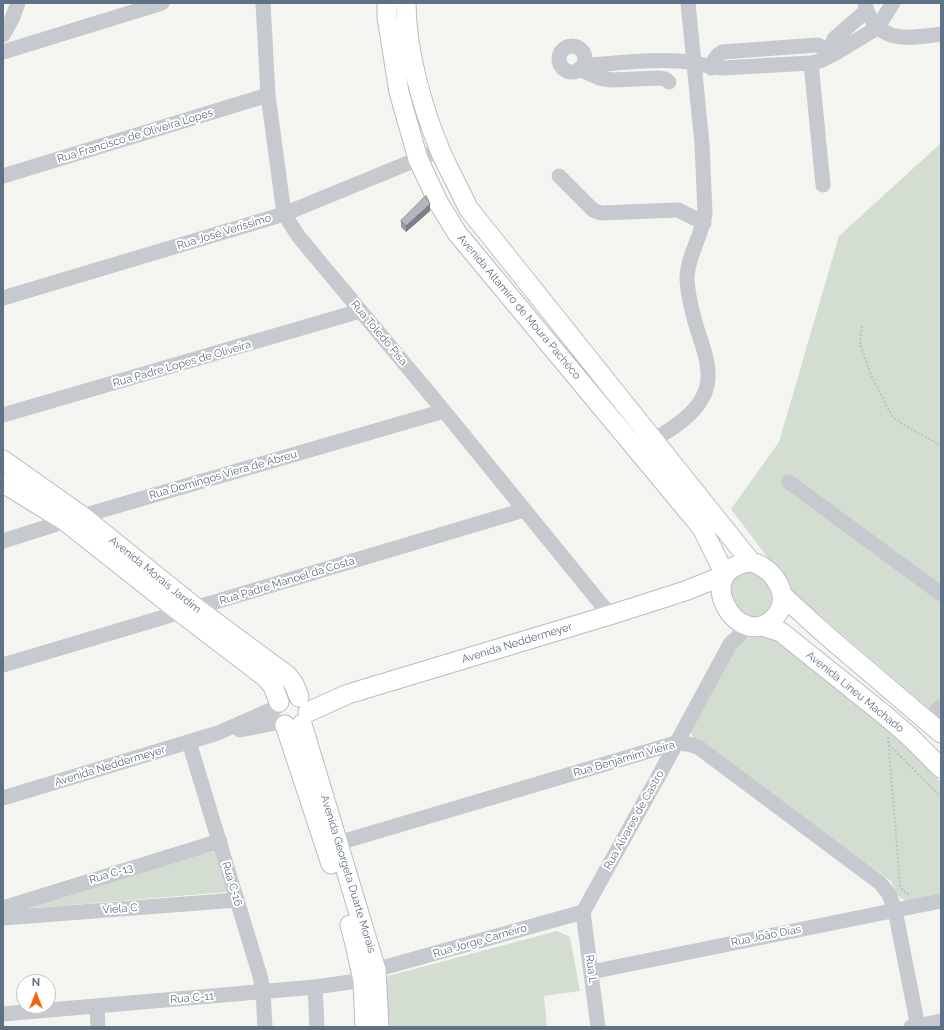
<!DOCTYPE html>
<meta charset="utf-8">
<style>
body{margin:0}
#map{position:relative;width:944px;height:1030px;overflow:hidden;background:#f4f5f0;font-family:Raleway,sans-serif}
canvas{display:block}
.frame{position:absolute;inset:0;border:4px solid #607085;pointer-events:none}
.north{position:absolute;left:16px;top:974px;width:40px;height:40px;box-sizing:border-box;background:#fff;border:1px solid #bfc6ce;border-radius:50%;rotate:0deg;font-size:11px;font-weight:700;line-height:16px;text-align:center;color:#607085}
.north::after{content:'';display:block;margin:auto;width:14px;height:18px;background:#f66210;clip-path:polygon(50% 0,100% 100%,50% 72%,0 100%)}
</style>
<div id="map">
<canvas width="944" height="1030"></canvas>
<div class="frame"></div>
<div class="north">N</div>
</div>
<script>
const ctx = document.querySelector('canvas').getContext('2d');
ctx.lineJoin = 'round';
function fill(path, color) { ctx.fillStyle = color; ctx.fill(path, 'evenodd'); }
function strokePath(path, color, width, dash) { ctx.strokeStyle = color; ctx.lineWidth = width; ctx.lineCap = dash ? 'butt' : 'round'; ctx.setLineDash(dash || []); ctx.stroke(path); }
function label(font, color, halo, rows, align = 'center') {
  ctx.font = font + ' Raleway,sans-serif'; ctx.lineWidth = 4; ctx.setLineDash([]); ctx.textBaseline = 'middle'; ctx.strokeStyle = halo; ctx.fillStyle = color; for (const [text, x, y, turn = 0] of rows) {
    ctx.save(); ctx.translate(x, y); ctx.rotate((+turn || 0) * Math.PI / 180); ctx.textAlign = isNaN(turn) ? turn : align; if (halo) ctx.strokeText(text, 0, 0); ctx.fillText(text, 0, 0); ctx.restore();
  }
}
fill(new Path2D(`
 M941,143V703L928,708L795,594L731,509L779,442L839,236Z
 M754,567L778,595L767,620L742,622L726,581Z
 M753,635L768,637L783,645L888,730L941,782V899L911,905L897,895L891,881L693,739L690,728L737,646Z
 M214,851L227,892L10,910Z
 M557,931L570,937L580,991L544,996L547,1027H384L383,986L388,976Z`), '#d4ddd1');
const major = new Path2D(`
 M387,3V17L399,92L418,159L438,202L457,233L702,528L725,575
 M406,3C406,49 422,107 440,150C448,169 459,188 468,208L751,562
 M3,460L82,516L196,608L288,676L294,684L299,697
 M3,483L65,521L180,612L265,677L273,686L279,702
 M751,562C774,567 794,598 774,618C739,654 688,569 751,562Z
 M782,595L826,635L941,733
 M762,626L781,632L886,716L909,736L941,768
 M308,712L348,694L610,615L685,591L725,575
 M302,724L376,970L379,1027
 M285,725L331,864
 M350,925L355,944L363,980L365,1027`);
strokePath(major, '#b9bcc0', 21);
strokePath(new Path2D(`
 M862,326L860,344L871,375L893,418L916,432L941,445
 M888,737L900,884L903,891L910,895
 M889,745L941,797`), '#bfc1c3', 2, [2, 2]);
strokePath(new Path2D(`
 M263,3L268,95L284,214L299,237L444,411L610,615
 M865,3C866,10 868,14 872,20C887,44 917,37 941,34
 M3,35L12,19L18,3
 M559 59a13 13 0 1 1 26 0a13 13 0 1 1-26 0Z
 M3,52L162,3
 M834,54C832,48 831,44 834,39L866,11
 M811,63L823,185
 M582,66C615,63 647,59 679,61C694,62 708,67 722,68L811,63L820,61L834,54L877,28L893,3
 M711,68C714,60 715,56 722,52L817,45L824,48L828,57
 M579,69L599,78L612,80L660,78L665,79L669,82
 M3,176L268,95
 M559,176L593,210L601,213L678,210L704,223
 M3,298L284,214L440,150
 M3,415L360,311
 M653,440C676,427 707,407 708,378C709,360 700,339 695,322C691,307 687,292 687,277C688,254 703,235 705,212L702,144L688,3
 M789,482L941,594
 M3,541L82,516L444,411
 M3,665L524,510
 M927,720L941,706
 M240,730L281,722
 M189,742L260,976L263,991L265,1027
 M3,798L218,733L277,707
 M328,846L676,743L688,744L698,747L880,883L889,894L895,910L918,1027
 M3,908L220,841
 M583,912L663,768L730,644L743,632L751,627
 M583,912L598,1027
 M3,918L237,900
 M591,972L941,901
 M315,987L317,1027
 M97,1007L98,1027
 M3,1014L315,987L358,981L363,980L378,969L583,912
 M911,1027L941,1021`), '#c6c9cd', 15);
strokePath(major, '#fff', 19);
fill(new Path2D(`
 M430,211L406,232L401,227V221Z`), '#989da3');
fill(new Path2D(`
 M430,204V211L406,232V226Z`), '#7c8084');
const building = new Path2D(`
 M426,196L430,204L406,226L401,221Z`);
fill(building, '#b1b7bd');
strokePath(building, '#7c8084', 1);
label('11px', '#607085', '#fff', [
 ["Rua Francisco de Oliveira Lopes",135,136,-17],
 ["Rua José Veríssimo",224,232,-17],
 ["Avenida Altamiro de Moura Pachêco",519,307,50],
 ["Rua Toledo Pisa",379,333,50],
 ["Rua Padre Lopes de Oliveira",182,364,-16],
 ["Rua Domingos Viera de Abreu",223,475,-16],
 ["Avenida Morais Jardim",155,575,39],
 ["Rua Padre Manoel da Costa",287,581,-17],
 ["Avenida Neddermeyer",517,643,-17],
 ["Avenida Lineu Machado",855,692,39],
 ["Rua Benjamim Vieira",624,759,-16],
 ["Avenida Neddermeyer",110,766,-17],
 ["Rua Alvares de Castro",634,820,-61],
 ["Rua C-13",111,874,-17],
 ["Avenida Georgeta Duarte Morais",348,874,73],
 ["Rua C-16",232,884,73],
 ["Viela C",120,909,-4],
 ["Rua João Dias",766,936,-11],
 ["Rua Jorge Carneiro",480,941,-16],
 ["Rua L",591,969,82],
 ["Rua C-11",192,998,-5]
]);
</script>
